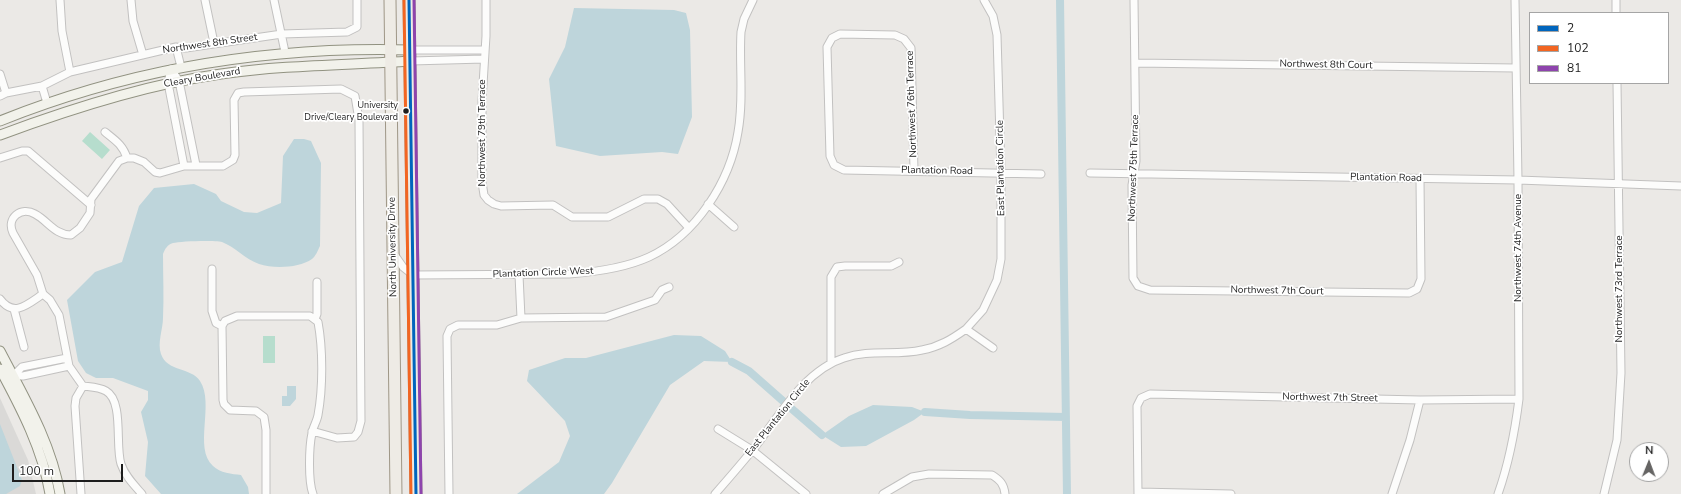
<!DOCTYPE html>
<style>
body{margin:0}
#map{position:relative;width:1681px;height:494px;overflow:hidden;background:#ebe9e6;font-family:"Nunito Sans",sans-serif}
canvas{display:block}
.legend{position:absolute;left:1529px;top:12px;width:140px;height:72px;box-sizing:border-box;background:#fff;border:1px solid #a5a5a5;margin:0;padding:5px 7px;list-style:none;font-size:12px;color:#1d1d1d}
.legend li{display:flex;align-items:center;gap:8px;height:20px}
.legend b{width:20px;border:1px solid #a5a5a5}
.north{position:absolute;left:1629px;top:442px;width:40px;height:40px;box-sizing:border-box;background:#fff;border:1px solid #a5a5a5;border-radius:50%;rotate:1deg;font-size:11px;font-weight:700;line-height:16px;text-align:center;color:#1d1d1d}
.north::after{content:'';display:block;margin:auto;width:14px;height:18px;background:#656463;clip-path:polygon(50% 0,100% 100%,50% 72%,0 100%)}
.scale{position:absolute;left:12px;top:464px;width:111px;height:18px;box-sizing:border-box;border:2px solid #1d1d1d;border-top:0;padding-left:5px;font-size:12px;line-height:14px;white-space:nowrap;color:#1d1d1d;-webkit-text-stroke:3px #fff;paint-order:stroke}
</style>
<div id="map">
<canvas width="1681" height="494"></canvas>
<ul class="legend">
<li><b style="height:5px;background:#0065bd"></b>2</li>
<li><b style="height:5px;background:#f26522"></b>102</li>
<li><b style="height:5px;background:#8e44ad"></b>81</li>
</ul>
<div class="north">N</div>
<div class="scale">100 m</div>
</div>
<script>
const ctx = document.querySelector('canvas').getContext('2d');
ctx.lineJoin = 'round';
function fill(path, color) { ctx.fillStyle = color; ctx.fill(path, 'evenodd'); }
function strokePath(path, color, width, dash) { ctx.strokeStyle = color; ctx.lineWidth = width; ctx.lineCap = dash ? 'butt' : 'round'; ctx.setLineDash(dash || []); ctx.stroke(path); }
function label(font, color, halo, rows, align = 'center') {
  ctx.font = font + ' "Nunito Sans",sans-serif'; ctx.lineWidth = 3.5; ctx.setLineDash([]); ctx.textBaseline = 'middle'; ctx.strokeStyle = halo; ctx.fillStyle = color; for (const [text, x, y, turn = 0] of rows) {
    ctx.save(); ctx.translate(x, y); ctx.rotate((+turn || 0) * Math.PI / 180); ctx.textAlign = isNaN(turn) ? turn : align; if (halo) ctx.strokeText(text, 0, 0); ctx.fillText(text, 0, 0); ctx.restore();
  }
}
fill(new Path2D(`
 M0,398L28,460L36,494H0Z`), '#dad9d7');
fill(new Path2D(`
 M90,132L110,150L102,159L82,141Z
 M263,336H275V363H263Z`), '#b6ddcd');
fill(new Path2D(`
 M574,8L674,10L686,13L690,30L692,117L678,154L662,152L600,156L556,146L549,79L565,47Z
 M294,139H304L311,141L321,163L320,246C318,250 316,256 312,259C299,268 274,269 259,264C245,259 235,247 222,242C215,240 180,241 173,243C167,245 165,249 163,254C163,275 164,297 163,318C163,329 157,343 161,354C167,372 191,367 200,381C215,404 193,448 213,466C220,473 232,474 241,475L248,487L249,494H161L145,476L148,442L141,412L148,400V391L113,378H96L86,373L78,361L67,300L95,272L122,262L139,206L154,188L194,184L216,194L221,201L244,212L257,213L281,203L283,156Z
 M674,335L701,336L725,351L732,362L704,361L670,385L612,483L604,494H517L559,462L570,436L565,421L527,381L529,370L565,358H586Z
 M287,386H296V399L290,406H282V396H287Z
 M873,405L912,407L925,412L914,420L866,446L841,447L822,435L849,416Z
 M0,424L22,480L20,486L6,494H0Z`), '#bed5db');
strokePath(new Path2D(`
 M1060,0L1067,494
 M732,362L749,371L783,401
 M792,409L822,435
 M925,412L970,415L1066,417`), '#bed5db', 8);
const street = new Path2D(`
 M60,0L62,31L70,72
 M131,0L133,21L143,55
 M205,0L214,43
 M274,0L285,52
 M486,0V36L482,101V182L484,195L488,200L494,204L501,206L553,205L572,217H608L644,199H658L667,204L689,228
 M984,0L993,16L997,35L1001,172V259L997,280L983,310L966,329L993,348
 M1134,0L1136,161L1132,185L1133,278L1138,286L1150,290L1409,293L1417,289L1421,279L1420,179
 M1616,0V13
 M176,47L181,67
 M411,50H485
 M411,61L484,59
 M1135,63L1516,68
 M171,69L179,81L196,165
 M171,69L168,83L184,166
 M0,74L6,93
 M42,86L47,103
 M0,96L6,93L42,86L70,72L176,47L186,48L282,34L347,32L357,27V0
 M105,132C115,140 123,145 127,158
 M0,158L22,151H28L91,205
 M914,170L911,48L904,39L895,35L840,34L832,38L827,47L830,156L834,165L844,170L1041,174
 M1090,173L1518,180L1681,186
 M708,204L734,227
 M394,254L403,267L413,275L569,274C596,272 625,268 649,257C696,235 730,182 738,132C744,99 739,65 741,32L744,19L753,0
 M212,269V311L216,323L222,326
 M519,275L521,318
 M0,299C14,318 28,304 43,294
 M14,309L24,347
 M315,319L317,314V282
 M831,363V277L837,267L845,266H891L899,262
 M13,376H23L69,366
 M8,377L13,376L22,367L67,358
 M718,429L752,450L806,494
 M1138,492L1231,494
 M81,494L75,406L76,398L83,386
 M142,494C134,485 125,476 121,464C115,446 124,401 106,391C99,387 91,387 83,386L69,366L59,315L50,300L43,294L37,275L13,233C6,218 21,206 35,214C48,221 55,235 71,235L80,228L90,213L91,199L119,161L127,158H134L144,162L155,172L160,173L184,166H223L233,160L235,155L234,100L238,93L244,92L341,89L355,96L359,120L361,421L358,432L354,437L337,438L312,431
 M266,494V430L264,417L256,411L230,410L224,404L223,400L222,326L225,321L237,316H310L318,322C323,349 323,388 318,415C317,421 313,427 312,433C309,447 308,481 313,494
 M449,494L447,336L450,329L458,325H497L521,318L606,317L655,300L662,290L669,287
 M715,494C729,478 742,463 755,447C779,416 805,370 844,358C870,349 896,356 922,350C939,347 952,339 966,329
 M883,494L912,477L929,474L992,475C1000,480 1004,484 1005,494
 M1138,494L1137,406L1141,398L1150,394L1420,400L1519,399
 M1392,494L1410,440L1420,400
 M1498,494C1509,463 1515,431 1519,399L1518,180L1515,0
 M1604,494L1617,440L1621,373L1617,83`);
const secondary = new Path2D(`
 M0,121C132,68 268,46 411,50
 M0,135C70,109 147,84 221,74C284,65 348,65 411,61
 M0,351C24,397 51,442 60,494
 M0,369C21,408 43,450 50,494`);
const primary = new Path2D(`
 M390,0L396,494
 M409,0L416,494`);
strokePath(street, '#c2c1c0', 9);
strokePath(secondary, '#919281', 11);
strokePath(primary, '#9e9686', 13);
strokePath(street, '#fcfcfb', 7);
strokePath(secondary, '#f2f2eb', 9);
strokePath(primary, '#eeebe5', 11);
strokePath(new Path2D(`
 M409,0L416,494`), '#0065bd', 3);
strokePath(new Path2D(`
 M404,0L411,494`), '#f26522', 3);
strokePath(new Path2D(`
 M414,0L421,494`), '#8e44ad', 3);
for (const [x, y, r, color] of [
 [406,111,3.5,"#1d1d1d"]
]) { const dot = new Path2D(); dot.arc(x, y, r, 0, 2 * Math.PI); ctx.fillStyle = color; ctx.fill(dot); strokePath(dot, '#fff', 1.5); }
label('9px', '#1d1d1d', '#fff', [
 ["University",398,106],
 ["Drive/Cleary Boulevard",398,118]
], 'right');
label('10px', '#1d1d1d', '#fff', [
 ["Northwest 8th Street",210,44,-8],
 ["Northwest 8th Court",1326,65,1],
 ["Cleary Boulevard",202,78,-10],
 ["Northwest 76th Terrace",912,104,-92],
 ["Northwest 79th Terrace",483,133,-90],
 ["East Plantation Circle",1001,168,-91],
 ["Northwest 75th Terrace",1134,168,-88],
 ["Plantation Road",937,171,1],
 ["Plantation Road",1386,178,1],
 ["North University Drive",393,247,-91],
 ["Northwest 74th Avenue",1519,248,-90],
 ["Plantation Circle West",543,273,-2],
 ["Northwest 73rd Terrace",1620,289,-90],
 ["Northwest 7th Court",1277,291,1],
 ["Northwest 7th Street",1330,398,1],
 ["East Plantation Circle",778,418,-51]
]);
</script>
